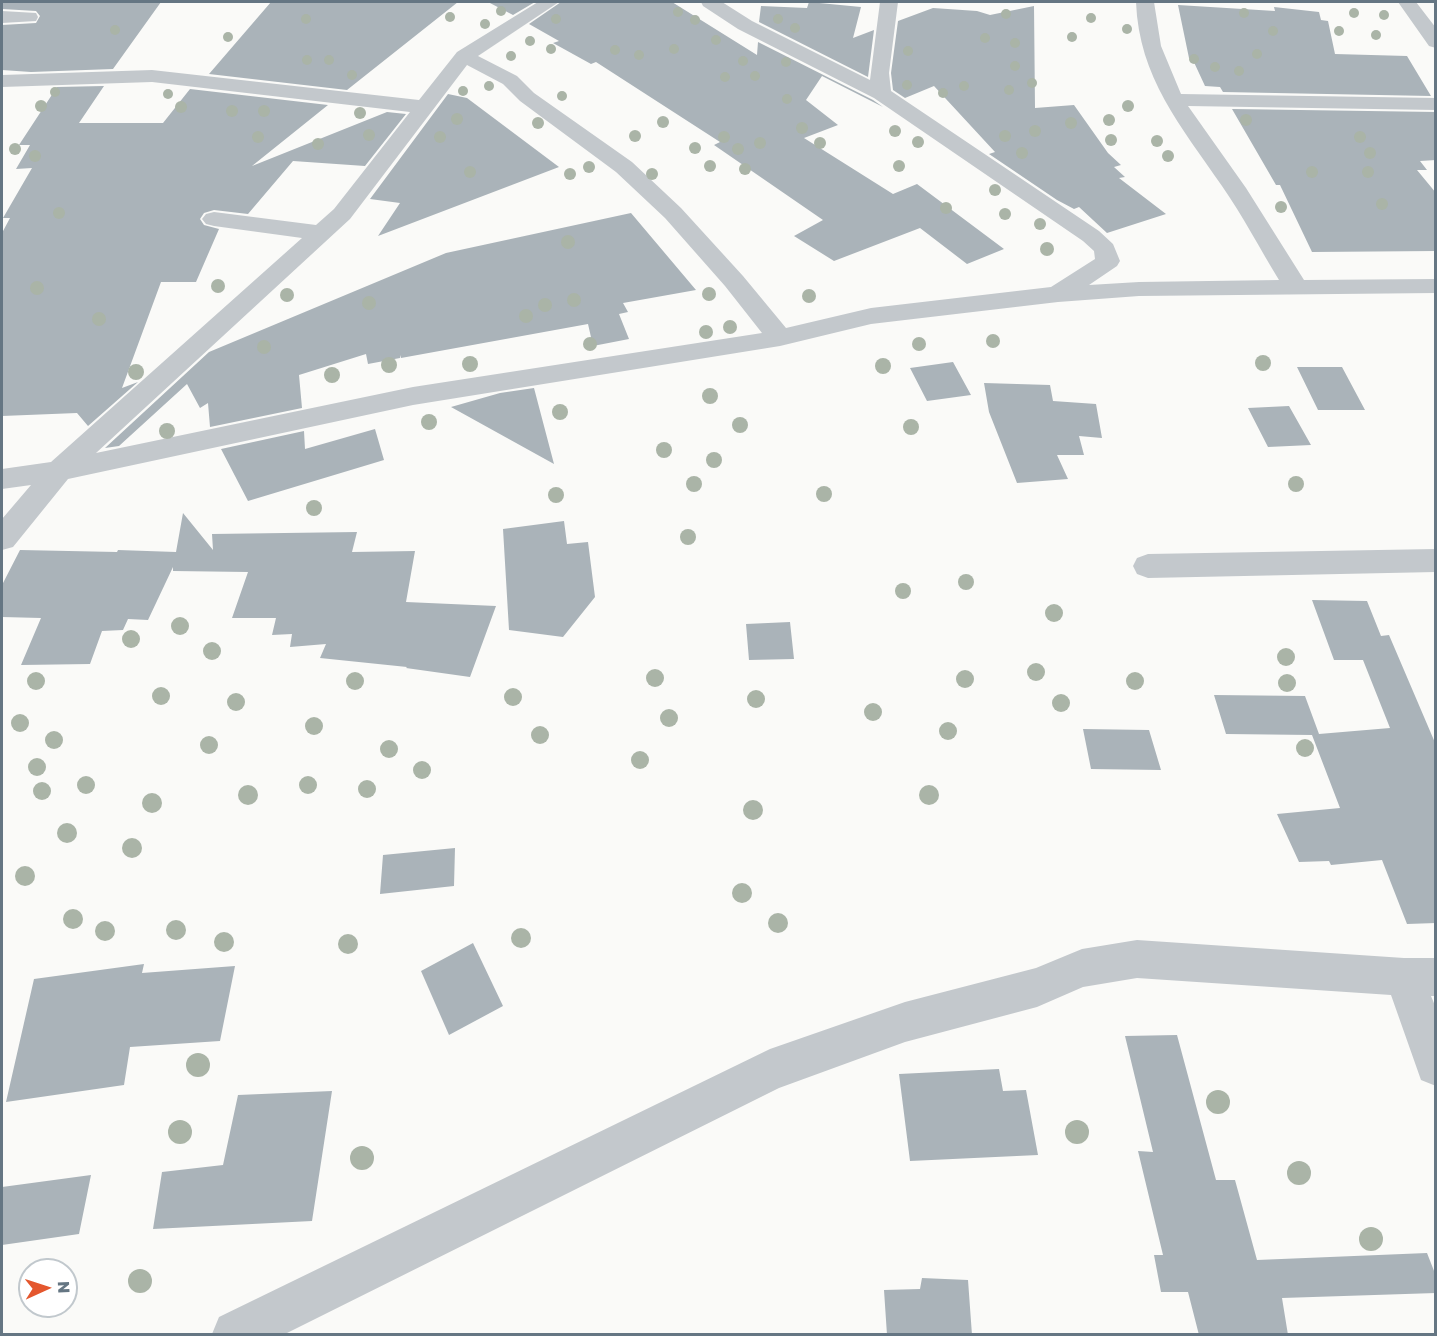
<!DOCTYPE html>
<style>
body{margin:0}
#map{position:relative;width:1437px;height:1336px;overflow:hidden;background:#fafaf8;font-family:"Golos Text",sans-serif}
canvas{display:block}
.frame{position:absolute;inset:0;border:3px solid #657683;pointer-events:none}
.north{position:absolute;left:18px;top:1258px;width:60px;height:60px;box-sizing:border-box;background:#fff;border:2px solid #c1c8cd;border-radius:50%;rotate:87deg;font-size:16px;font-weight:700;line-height:24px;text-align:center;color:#657683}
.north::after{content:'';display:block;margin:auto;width:21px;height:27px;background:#e4572e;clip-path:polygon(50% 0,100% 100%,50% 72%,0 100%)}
</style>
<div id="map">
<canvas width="1437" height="1336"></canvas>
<div class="frame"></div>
<div class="north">N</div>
</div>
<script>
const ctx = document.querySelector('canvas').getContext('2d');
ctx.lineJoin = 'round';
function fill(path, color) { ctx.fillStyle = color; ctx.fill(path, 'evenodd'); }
fill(new Path2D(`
 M2,2H161L113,69L31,72L2,70V25L36,23L40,16L36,11L2,9Z
 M271,2H458L347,90L209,74Z
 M488,2H535L513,15Z
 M561,2H672L757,55L758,42L873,100L883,107L822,76L806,100L838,125L804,138L893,194L917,184L1004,249L967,264L920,228L834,261L794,236L823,220L714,145L720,142L596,62L591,64L553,43L559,41L529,24Z
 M809,2L861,7L853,38L874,30L868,77L759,22L761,6L807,8Z
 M1178,5L1275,11L1274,7L1319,12L1321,20L1328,21L1335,54L1407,56L1431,96L1223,92L1220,87L1205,86L1192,58H1189Z
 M1034,6L1035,108L1074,105L1108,153L1121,165L1114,167L1125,177L1119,178L1166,214L1107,233L1079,207L1074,209L1057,200L989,154L995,152L934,86L905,98L893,90L891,73L898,21L933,8L977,11L990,15Z
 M104,86L79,123H163L190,89L328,105L252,166L387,112L406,114L365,166L293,161L248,214L214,210L204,213L200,219L204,225L219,229L196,282H161L122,388L138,382L88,426L77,413L2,416V233L10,218H3L32,168L16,169L30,145H19L57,87Z
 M448,94L467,98L559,167L378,236L400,203L370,199Z
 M1232,109L1436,112V160L1420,161L1427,170H1417L1436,193V251L1312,252L1280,185H1276Z
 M631,213L696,290L623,303L628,312L619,314L629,339L593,346L588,324L401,358V355L400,358L368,364L366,354L299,375L302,408L210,427L208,403L200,408L187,384L119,446L105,448L209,352L446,253Z
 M953,362L971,395L927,401L910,368Z
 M1297,367H1342L1365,410H1318Z
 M984,383L1050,385L1053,401L1096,404L1102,438L1079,436L1084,455H1057L1068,479L1017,483L989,412Z
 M534,388L554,464L451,407L500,393Z
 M1289,406L1311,445L1268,447L1248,408Z
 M375,429L384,460L248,501L221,449L304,431L305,449Z
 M183,513L213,550L212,534L357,532L352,552L415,551L406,602L496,606L470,677L406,668L407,667L320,658L326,644L290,647L292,634L272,635L276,618H232L248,572L173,571V567L148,620L128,619L123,630L102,631L90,664L21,665L41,618L2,617V585L20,550L117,552L118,550L176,552Z
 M564,521L567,544L588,542L595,597L563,637L509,630L503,529Z
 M1312,600L1367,601L1381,636L1389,635L1436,745V923L1407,924L1382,860L1331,865L1329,861L1299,862L1277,814L1340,808L1312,735L1226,734L1214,695L1305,696L1319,734L1390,728L1363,660H1334Z
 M790,622L794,659L749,660L746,624Z
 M1083,729L1149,730L1161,770L1091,769Z
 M455,848L454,886L380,894L383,855Z
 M473,943L503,1006L449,1035L421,971Z
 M144,964L142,973L235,966L220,1041L130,1047L124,1085L6,1102L34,979Z
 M1177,1035L1216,1180H1235L1257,1260L1427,1253L1436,1276V1293L1282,1298L1288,1335H1199L1188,1292H1161L1154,1255H1163L1138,1151L1153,1152L1125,1036Z
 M999,1069L1003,1091L1026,1090L1038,1155L910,1161L899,1074Z
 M332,1091L312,1221L153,1229L162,1172L223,1165L238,1095Z
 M91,1175L79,1234L2,1245V1187Z
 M922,1278L968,1280L972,1335H887L884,1290L920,1289Z`), '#aab3b9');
fill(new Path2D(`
 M538,2H559L478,56L517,76L534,93L632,162L681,208L743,276L786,328L871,308L1051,287L1095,259L1094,251L1083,241L874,98L738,29L703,6L701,2H722L752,21L870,80L880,2H898L889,73L891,91L1099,231L1113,244L1120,261L1117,266L1089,285L1139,282L1279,280C1260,249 1243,216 1222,186C1181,126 1139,78 1136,2H1154L1161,46L1181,94L1436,98V110L1188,106L1246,188L1304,280L1436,279V293L1139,296L1058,302L871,324L780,346L413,405L68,479L13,547L2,550V519L31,485L2,489V469L51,462L302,238L214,226L206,224L202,219L206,214L214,212L316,225L334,209L410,112L152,82L2,87V75L152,70L419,100L457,52ZM467,65L503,84L520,101L616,172L665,218L725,286L762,333L413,387L96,453L350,219Z
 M1398,2H1416L1436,28V48L1429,46Z
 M2,11L36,13L38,17L36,21L2,23Z
 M1436,549V572L1148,578L1137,574L1133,566L1137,558L1148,554Z
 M1137,940L1404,958H1436V996H1431L1436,1008V1086L1421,1080L1391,995L1137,978L1083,987L1037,1007L905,1042L779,1088L285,1334H212L219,1317L770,1049L905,1002L1036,968L1082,949Z`), '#c3c8cc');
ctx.fillStyle = '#aab4a7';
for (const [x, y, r] of [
 [501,11,5],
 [678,12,5],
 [1244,13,5],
 [1354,13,5],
 [1006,14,5],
 [1384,15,5],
 [450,17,5],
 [1091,18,5],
 [306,19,5],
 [556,19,5],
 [778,19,5],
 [695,20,5],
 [485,24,5],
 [795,28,5],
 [1127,29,5],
 [115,30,5],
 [1273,31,5],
 [1339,31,5],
 [1376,35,5],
 [228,37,5],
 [1072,37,5],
 [985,38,5],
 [716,40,5],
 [530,41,5],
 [1015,43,5],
 [551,49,5],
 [674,49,5],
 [615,50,5],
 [908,51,5],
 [1257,54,5],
 [639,55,5],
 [511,56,5],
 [1194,59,5],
 [307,60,5],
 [329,60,5],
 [743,61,5],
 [786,62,5],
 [1015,66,5],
 [1215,67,5],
 [1239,71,5],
 [352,75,5],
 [755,76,5],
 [725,77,5],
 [1032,83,5],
 [907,85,5],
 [489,86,5],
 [964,86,5],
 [1009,90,5],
 [463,91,5],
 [55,92,5],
 [943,93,5],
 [168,94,5],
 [562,96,5],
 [787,99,5],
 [41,106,6],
 [1128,106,6],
 [181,107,6],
 [232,111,6],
 [264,111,6],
 [360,113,6],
 [457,119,6],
 [1109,120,6],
 [1246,120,6],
 [663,122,6],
 [538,123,6],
 [1071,123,6],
 [802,128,6],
 [895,131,6],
 [1035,131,6],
 [369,135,6],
 [635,136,6],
 [1005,136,6],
 [258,137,6],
 [440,137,6],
 [724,137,6],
 [1360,137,6],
 [1111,140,6],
 [1157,141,6],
 [918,142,6],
 [760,143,6],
 [820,143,6],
 [318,144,6],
 [695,148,6],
 [15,149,6],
 [738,149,6],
 [1022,153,6],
 [1370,153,6],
 [35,156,6],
 [1168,156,6],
 [710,166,6],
 [899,166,6],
 [589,167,6],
 [745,169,6],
 [470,172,6],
 [1312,172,6],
 [1368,172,6],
 [570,174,6],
 [652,174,6],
 [995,190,6],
 [1382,204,6],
 [1281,207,6],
 [946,208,6],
 [59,213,6],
 [1005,214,6],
 [1040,224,6],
 [568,242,7],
 [1047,249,7],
 [218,286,7],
 [37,288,7],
 [709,294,7],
 [287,295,7],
 [809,296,7],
 [574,300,7],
 [369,303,7],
 [545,305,7],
 [526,316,7],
 [99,319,7],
 [730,327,7],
 [706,332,7],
 [993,341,7],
 [590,344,7],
 [919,344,7],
 [264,347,7],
 [1263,363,8],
 [470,364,8],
 [389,365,8],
 [883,366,8],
 [136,372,8],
 [332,375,8],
 [710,396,8],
 [560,412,8],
 [429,422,8],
 [740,425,8],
 [911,427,8],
 [167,431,8],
 [664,450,8],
 [714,460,8],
 [694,484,8],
 [1296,484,8],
 [824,494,8],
 [556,495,8],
 [314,508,8],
 [688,537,8],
 [966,582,8],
 [903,591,8],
 [1054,613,9],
 [180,626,9],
 [131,639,9],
 [212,651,9],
 [1286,657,9],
 [1036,672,9],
 [655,678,9],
 [965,679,9],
 [36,681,9],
 [355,681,9],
 [1135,681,9],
 [1287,683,9],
 [161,696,9],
 [513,697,9],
 [756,699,9],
 [236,702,9],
 [1061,703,9],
 [873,712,9],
 [669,718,9],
 [20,723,9],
 [314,726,9],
 [948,731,9],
 [540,735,9],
 [54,740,9],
 [209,745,9],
 [1305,748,9],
 [389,749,9],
 [640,760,9],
 [37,767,9],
 [422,770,9],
 [86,785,9],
 [308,785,9],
 [367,789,9],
 [42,791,9],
 [248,795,10],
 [929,795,10],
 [152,803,10],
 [753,810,10],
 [67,833,10],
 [132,848,10],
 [25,876,10],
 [742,893,10],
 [73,919,10],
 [778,923,10],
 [176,930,10],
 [105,931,10],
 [521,938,10],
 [224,942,10],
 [348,944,10],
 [198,1065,12],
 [1218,1102,12],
 [180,1132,12],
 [1077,1132,12],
 [362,1158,12],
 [1299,1173,12],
 [1371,1239,12],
 [140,1281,12]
]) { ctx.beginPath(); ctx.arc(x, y, r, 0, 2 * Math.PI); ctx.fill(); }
</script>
